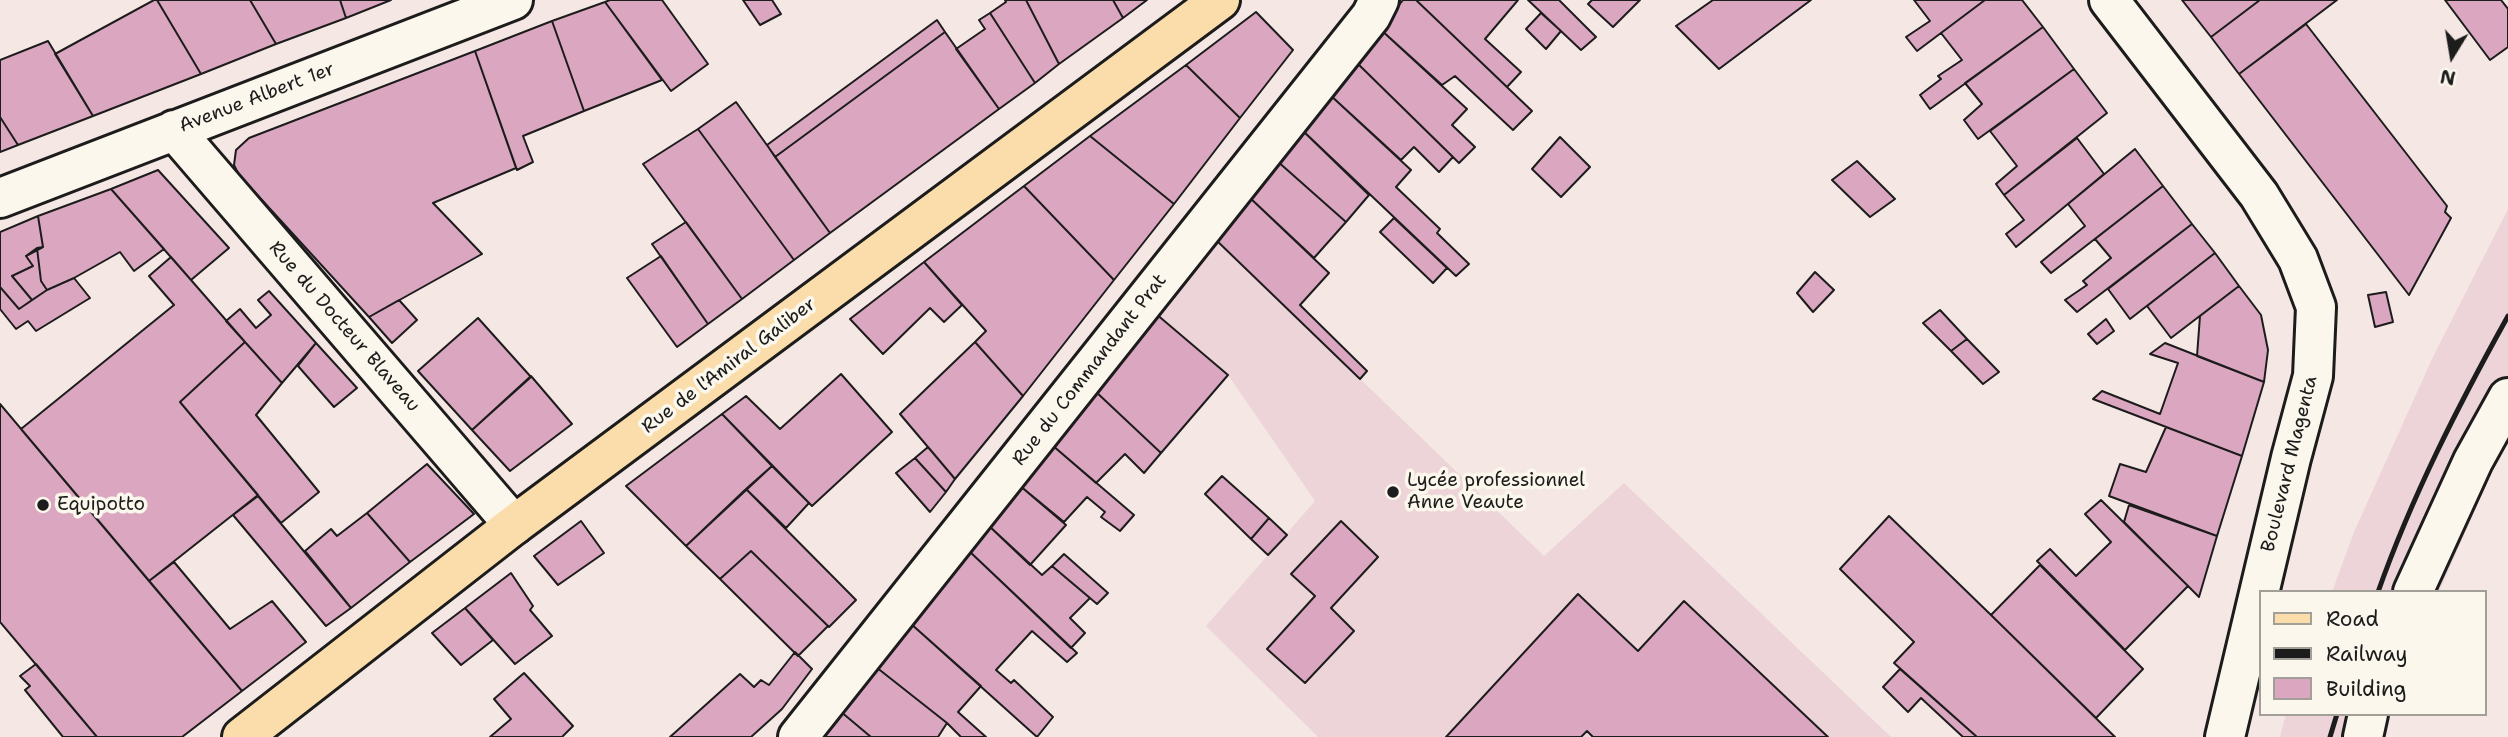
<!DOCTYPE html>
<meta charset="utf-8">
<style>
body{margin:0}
#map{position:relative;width:2508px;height:737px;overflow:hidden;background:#f5e7e3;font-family:"Shantell Sans",sans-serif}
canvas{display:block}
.legend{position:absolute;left:2259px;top:590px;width:228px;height:126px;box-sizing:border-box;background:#fbf7ec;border:2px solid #a29f99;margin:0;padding:9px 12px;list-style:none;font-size:21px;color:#1c1c1c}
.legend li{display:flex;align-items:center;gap:14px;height:35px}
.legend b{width:35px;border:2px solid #a29f99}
.north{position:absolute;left:2417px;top:21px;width:70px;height:70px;-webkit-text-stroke:5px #fbf7ec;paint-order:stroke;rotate:191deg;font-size:19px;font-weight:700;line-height:28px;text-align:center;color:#1c1c1c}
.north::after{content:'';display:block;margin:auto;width:24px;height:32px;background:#1c1c1c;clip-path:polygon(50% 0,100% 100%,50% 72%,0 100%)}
</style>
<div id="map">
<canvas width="2508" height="737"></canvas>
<ul class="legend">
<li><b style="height:9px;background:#fbddab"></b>Road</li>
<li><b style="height:9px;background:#1c1c1c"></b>Railway</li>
<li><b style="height:19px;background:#dba7c0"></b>Building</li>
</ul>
<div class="north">N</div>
</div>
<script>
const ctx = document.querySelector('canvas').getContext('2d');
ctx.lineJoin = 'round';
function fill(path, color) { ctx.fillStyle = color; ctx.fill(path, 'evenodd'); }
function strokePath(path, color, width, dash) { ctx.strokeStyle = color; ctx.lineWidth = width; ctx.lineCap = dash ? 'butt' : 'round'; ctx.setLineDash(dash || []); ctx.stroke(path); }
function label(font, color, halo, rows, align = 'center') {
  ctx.font = font + ' "Shantell Sans",sans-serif'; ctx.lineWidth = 7; ctx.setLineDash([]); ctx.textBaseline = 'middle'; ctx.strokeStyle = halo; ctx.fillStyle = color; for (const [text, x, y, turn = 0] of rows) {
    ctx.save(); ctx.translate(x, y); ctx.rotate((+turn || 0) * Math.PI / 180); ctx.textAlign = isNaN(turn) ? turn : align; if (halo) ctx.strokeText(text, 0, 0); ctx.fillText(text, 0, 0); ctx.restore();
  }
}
fill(new Path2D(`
 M2508,209V435L2439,592H2332L2354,532L2432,359Z
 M1214,238L1544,556L1624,483L1891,737H1318L1206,626L1315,501L1228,375L1155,313Z
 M2286,714H2389L2380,737H2280Z`), '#edd4d8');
const building = new Path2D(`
 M154,0H157L201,74L93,116L55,54Z
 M157,0H250L276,44L201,74Z
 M250,0H340L346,18L276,44Z
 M340,0H391L346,18Z
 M610,0H662L708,64L671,91L605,2Z
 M743,0H772L781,14L760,25Z
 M1005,0H1026L1059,64L1035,83L990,13L1006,2Z
 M1026,0H1113L1123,18L1059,64Z
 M1113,0H1147L1123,18Z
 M1403,0H1416L1532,111L1513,130L1455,76L1442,85L1380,29Z
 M1416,0H1518L1485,39L1521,72L1507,87Z
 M1528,0H1559L1596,37L1581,50Z
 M1592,0H1640L1613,27L1588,4Z
 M1713,0H1811L1719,69L1676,26Z
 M1914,0H1985L1917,51L1906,37L1930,21Z
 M1985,0H2022L2043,27L1930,109L1920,95L1941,79L1938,76L1962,60L1941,33Z
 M2182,0H2260L2211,37Z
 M2260,0H2337L2239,74L2211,37Z
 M2445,0H2501L2508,9V47L2490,60Z
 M605,2L662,80L584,111L552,21Z
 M1256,12L1293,50L1240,118L1186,65Z
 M990,13L1035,83L999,109L956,49L985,29L979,20Z
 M1541,13L1561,31L1546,49L1526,29Z
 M937,20L945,32L775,157L767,145Z
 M552,21L584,111L523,136L533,162L517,170L475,51Z
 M2306,24L2447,206L2445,212L2451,218L2409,295L2239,74Z
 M2043,27L2074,69L1978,139L1964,120L1982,104L1965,83Z
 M1380,29L1467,109L1452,125L1475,147L1459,163L1355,61Z
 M945,32L999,109L830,233L775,157Z
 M48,41L93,116L18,145L0,117V60Z
 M475,51L516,168L433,203L482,254L369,317L239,175L234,165L236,150L249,138Z
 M1355,61L1453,157L1439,172L1414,147L1401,160L1329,94Z
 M1186,65L1240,118L1174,204L1090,136Z
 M2074,69L2107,113L2004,195L1996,184L2017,166L1990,131Z
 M1329,94L1411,170L1396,187L1440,229L1437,233L1469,264L1456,276L1301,129Z
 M736,102L830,233L794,260L698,129Z
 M0,117L18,145L0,152Z
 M698,129L794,260L742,299L643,164Z
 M1301,129L1369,195L1346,222L1276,160Z
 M1090,136L1174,204L1114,280L1024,186Z
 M1560,137L1590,167L1561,197L1532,169Z
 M2077,138L2104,174L2016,247L2006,234L2024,220L2004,195Z
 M2135,149L2163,186L2051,273L2041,262L2085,226L2068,204Z
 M1276,160L1346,222L1314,258L1248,196Z
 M1857,161L1895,199L1870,217L1832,180Z
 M158,170L229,248L191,280L111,189Z
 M1024,186L1114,280L1023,396L975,342L986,331L924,262Z
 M2163,186L2192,224L2077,312L2065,300L2087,285L2083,281L2111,258L2095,239Z
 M111,189L164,249L134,271L120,252L74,278L47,290L41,281L37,248L43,247L38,216Z
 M1248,196L1329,273L1300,305L1367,371L1360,379L1214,238Z
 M38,216L43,247L26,256L33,266L12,276L32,300L19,309L0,287V232Z
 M1394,218L1447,268L1433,283L1380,232Z
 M686,222L742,299L708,324L652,244Z
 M2192,224L2215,253L2130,319L2108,289Z
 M37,248L41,281L47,290L32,300L12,276L33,266L26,256Z
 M2215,253L2239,286L2171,338L2147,306Z
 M661,256L708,324L677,347L627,278Z
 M171,257L245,342L180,402L258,495L149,581L21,429L174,305L149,276Z
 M924,262L962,305L944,322L930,308L883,354L850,319Z
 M1815,272L1834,290L1813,312L1797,293Z
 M74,278L90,298L36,331L28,321L16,329L0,309V287L19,309L47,290Z
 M2239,286L2261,315L2268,350L2264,382L2197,356L2200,316Z
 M269,291L316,343L282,383L226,321L240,309L256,328L271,315L258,300Z
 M2386,292L2393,322L2375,327L2368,295Z
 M399,300L417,320L392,343L369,317Z
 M1940,310L1967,339L1951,351L1923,323Z
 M1155,313L1228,375L1161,453L1094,390Z
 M478,318L531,377L472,430L418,371Z
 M2106,319L2114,331L2097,344L2088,334Z
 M1967,339L1999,372L1983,384L1951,351Z
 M245,342L282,383L256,415L319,492L281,523L180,402Z
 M975,342L1023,396L955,479L900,414Z
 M316,343L357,388L334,407L298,366Z
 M2165,343L2264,382L2242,456L2093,399L2102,391L2160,414L2178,363L2150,354Z
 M841,374L892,432L812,506L722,414L746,396L780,429Z
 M531,376L572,424L510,471L472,430Z
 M1094,390L1161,453L1144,473L1125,454L1096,483L1052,445Z
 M0,404L242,691L182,737H97L0,622Z
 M722,414L772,466L686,546L626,486Z
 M2166,427L2242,456L2217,536L2109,496L2120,464L2146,472Z
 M1052,445L1134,515L1120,531L1101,517L1105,512L1087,497L1064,522L1019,485Z
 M928,447L955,479L946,492L915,458Z
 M915,458L946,492L930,512L896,473Z
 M427,464L474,514L410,562L367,513Z
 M772,466L809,503L786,528L746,489Z
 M1222,476L1269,518L1251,539L1205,494Z
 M1019,485L1066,525L1030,565L988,525Z
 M746,489L856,600L829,627L751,551L720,579L686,546Z
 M258,496L351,608L326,626L233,515Z
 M2101,500L2188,586L2125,650L2037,561L2050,549L2076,576L2111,542L2085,514Z
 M2129,505L2217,536L2199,597L2124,522Z
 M367,513L410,562L351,608L305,551L331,529L337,536Z
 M1889,516L1991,615L2115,737H1977L1894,663L1914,642L1840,569Z
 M1269,518L1287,535L1268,555L1251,539Z
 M581,521L604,553L558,585L534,556Z
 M1341,521L1378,557L1331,608L1354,631L1305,683L1267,649L1315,596L1291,574Z
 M988,525L1042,575L1052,566L1090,598L1070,618L1085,633L1071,648L968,550Z
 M968,550L1077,653L1067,662L1032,631L996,670L1011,683L1014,680L1053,717L1037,737L910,623Z
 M751,551L828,626L798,656L720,579Z
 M1064,554L1108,593L1097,604L1052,566Z
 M174,562L230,629L272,601L306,642L242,691L149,581Z
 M2040,565L2143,669L2096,718L1991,615Z
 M511,573L533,606L530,610L552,636L515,664L465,608Z
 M1578,594L1638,651L1684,601L1828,737H1593L1587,731L1581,737H1446Z
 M465,608L493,640L461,665L432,633Z
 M910,623L981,686L958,712L986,737H961L947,723L876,667Z
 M795,652L812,669L782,709L751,737H670L740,674L754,687L761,680L769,685Z
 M36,664L97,737H63L25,690L30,686L20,676Z
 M876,667L947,723L938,737H871L840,711Z
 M1900,669L1977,737H1963L1921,698L1908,712L1883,687Z
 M524,673L573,726L562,737H490L511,719L494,699Z
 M840,711L871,737H820Z`);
fill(building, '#dba7c0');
strokePath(building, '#1c1c1c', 2);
const minor = new Path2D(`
 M2109,0L2259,195L2298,259L2316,307L2313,376L2291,458L2225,737
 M174,130L514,525
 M0,198L513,0
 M2413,592L2473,461L2508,398
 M798,737L1371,16L1379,0
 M2363,737L2368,714`);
const major = new Path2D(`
 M242,737L514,525L1220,0`);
strokePath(minor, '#1c1c1c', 44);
strokePath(major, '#1c1c1c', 44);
strokePath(minor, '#fbf7ec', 38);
strokePath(major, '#fbddab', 38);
strokePath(new Path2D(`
 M2378,592C2412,496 2459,404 2508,316
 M2330,737L2337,714`), '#1c1c1c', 5);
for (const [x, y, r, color] of [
 [1393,492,7,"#1c1c1c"],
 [43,505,7,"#1c1c1c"]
]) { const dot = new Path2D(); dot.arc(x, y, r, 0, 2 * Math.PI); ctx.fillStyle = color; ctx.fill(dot); strokePath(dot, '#fbf7ec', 2.5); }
label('19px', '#1c1c1c', '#fbf7ec', [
 ["Avenue Albert 1er",257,98,-21],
 ["Rue du Docteur Blaveau",344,327,49],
 ["Rue de l'Amiral Galiber",729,366,-37],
 ["Rue du Commandant Prat",1090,370,-52],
 ["Boulevard Magenta",2290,464,-76]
]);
label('19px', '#1c1c1c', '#fbf7ec', [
 ["Lycée professionnel",1407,481],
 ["Anne Veaute",1407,503],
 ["Equipotto",57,505]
], 'left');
</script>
